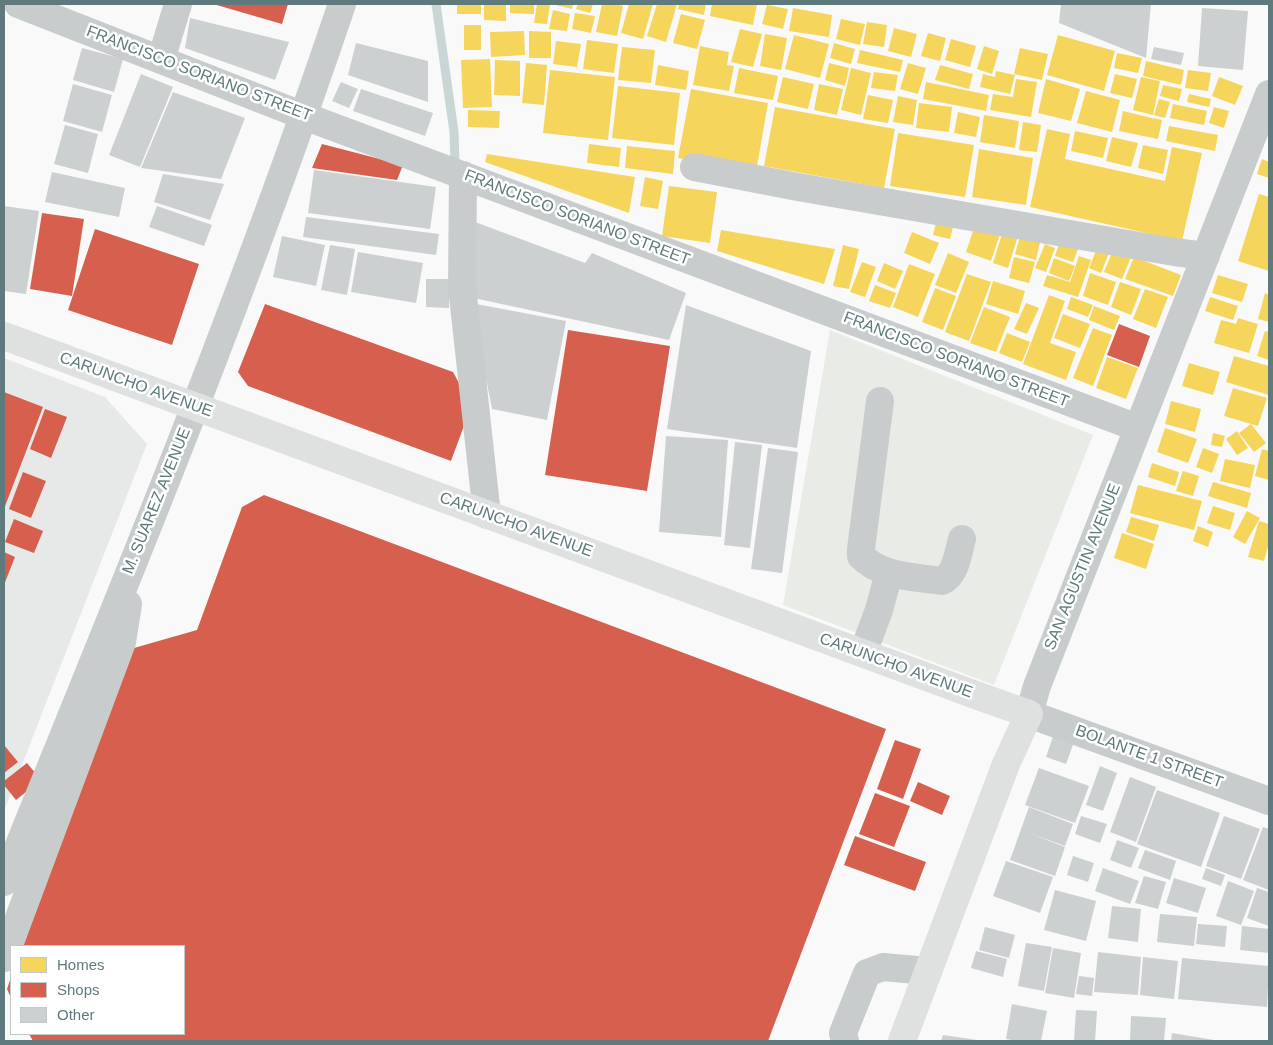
<!DOCTYPE html>
<style>
body{margin:0}
#map{position:relative;width:1273px;height:1045px;overflow:hidden;background:#f9f9f9;font-family:Arial,sans-serif}
canvas{display:block}
.frame{position:absolute;inset:0;border:5px solid #5f7a7d;pointer-events:none}
.legend{position:absolute;left:10px;top:945px;width:175px;height:90px;box-sizing:border-box;background:#fff;border:1px solid #bfcacb;margin:0;padding:6px 9px;list-style:none;font-size:15px;color:#5f7a7d}
.legend li{display:flex;align-items:center;gap:10px;height:25px}
.legend b{width:25px;border:1px solid #bfcacb}
</style>
<div id="map">
<canvas width="1273" height="1045"></canvas>
<div class="frame"></div>
<ul class="legend">
<li><b style="height:14px;background:#f6d55c"></b>Homes</li>
<li><b style="height:14px;background:#d6604d"></b>Shops</li>
<li><b style="height:14px;background:#ccd0d0"></b>Other</li>
</ul>
</div>
<script>
const ctx = document.querySelector('canvas').getContext('2d');
ctx.lineJoin = 'round';
function fill(path, color) { ctx.fillStyle = color; ctx.fill(path, 'evenodd'); }
function strokePath(path, color, width, dash) { ctx.strokeStyle = color; ctx.lineWidth = width; ctx.lineCap = dash ? 'butt' : 'round'; ctx.setLineDash(dash || []); ctx.stroke(path); }
function label(font, color, halo, rows, align = 'center') {
  ctx.font = font + ' Arial,sans-serif'; ctx.lineWidth = 5; ctx.setLineDash([]); ctx.textBaseline = 'middle'; ctx.strokeStyle = halo; ctx.fillStyle = color; for (const [text, x, y, turn = 0] of rows) {
    ctx.save(); ctx.translate(x, y); ctx.rotate((+turn || 0) * Math.PI / 180); ctx.textAlign = isNaN(turn) ? turn : align; if (halo) ctx.strokeText(text, 0, 0); ctx.fillText(text, 0, 0); ctx.restore();
  }
}
fill(new Path2D(`
 M4,358L105,397L147,444L4,811Z`), '#e7e9e9');
fill(new Path2D(`
 M830,330L1093,435L994,685L783,605Z`), '#e9ebe6');
fill(new Path2D(`
 M457,4H481V14H457Z
 M484,4H506V21L484,20Z
 M510,4H534V14L510,13Z
 M537,4L550,5L547,24L534,23Z
 M552,4H573L572,9Z
 M578,4H593L590,13L576,9Z
 M602,4H614L623,6L617,36L596,32Z
 M629,4H653L643,39L621,33Z
 M657,4H677L666,42L647,36Z
 M679,4H706L704,15L678,9Z
 M712,4H757L753,25L710,16Z
 M767,5L788,9L783,29L762,24Z
 M793,8L832,15L829,37L789,31Z
 M553,10L570,14L567,31L549,29Z
 M575,13L595,16L591,33L572,29Z
 M681,14L705,20L697,49L673,43Z
 M841,19L865,24L860,45L836,39Z
 M867,22L887,25L884,47L863,44Z
 M464,25H481V50H464Z
 M894,28L917,34L911,57L888,51Z
 M740,29L762,34L753,67L731,62Z
 M524,31L525,55L491,57L490,32Z
 M529,31L551,32V58H529Z
 M928,33L946,38L940,61L921,56Z
 M765,34L787,38L781,70L760,66Z
 M794,35L829,44L820,78L785,69Z
 M1058,35L1115,51L1104,91L1047,75Z
 M951,39L976,46L970,67L945,60Z
 M587,40L618,44L614,73L583,69Z
 M556,41L581,44L577,67L553,64Z
 M834,43L855,49L851,64L830,58Z
 M700,46L729,52L727,65L734,66L729,91L693,85Z
 M984,46L999,51L992,74L977,69Z
 M622,47L655,50L651,83L618,80Z
 M1020,48L1048,54L1042,80L1014,74Z
 M860,50L903,60L900,72L857,63Z
 M1117,53L1142,58L1138,73L1114,68Z
 M490,59L492,107L463,108L461,60Z
 M495,60L520,61V96L494,95Z
 M1146,61L1184,70L1181,85L1143,76Z
 M526,63L547,65L544,105L522,103Z
 M829,63L849,68L845,86L825,80Z
 M908,63L926,68L918,94L900,89Z
 M658,65L689,71L686,90L655,85Z
 M940,65L973,74L969,89L935,80Z
 M739,68L778,76L773,100L734,93Z
 M851,68L871,73L861,115L841,110Z
 M550,70L615,77L608,140L543,133Z
 M1188,70L1211,73L1208,91L1185,88Z
 M996,71L1015,75L1010,94L980,87L983,74L995,77Z
 M874,72L898,75L895,91L871,88Z
 M1115,74L1137,79L1132,98L1110,93Z
 M783,77L814,84L808,109L777,102Z
 M1141,77L1160,81L1153,115L1133,110Z
 M1219,77L1243,86L1235,105L1212,96Z
 M1016,79L1037,82L1031,117L990,110L993,94L1013,97Z
 M1046,79L1080,89L1071,121L1038,113Z
 M926,82L989,95L986,111L923,99Z
 M819,84L843,89L837,115L814,110Z
 M1163,85L1182,89L1179,101L1160,96Z
 M618,86L680,93L674,145L612,138Z
 M691,89L768,103L756,172L678,158Z
 M1086,91L1120,100L1112,132L1077,123Z
 M1189,94L1211,99L1209,107L1187,102Z
 M868,95L893,100L888,123L863,119Z
 M898,96L917,100L913,125L893,122Z
 M1159,99L1170,102L1165,118L1154,115Z
 M919,103L952,107L949,132L916,128Z
 M1173,104L1207,111L1204,125L1170,118Z
 M775,107L895,129L884,188L764,166Z
 M1214,107L1229,111L1224,128L1209,123Z
 M468,110L500,111L499,128L468,127Z
 M1123,111L1152,118L1153,119V118L1162,120L1158,139L1119,131Z
 M958,112L980,117L976,137L954,133Z
 M984,115L1019,121L1015,148L980,142Z
 M1023,122L1041,125L1037,152L1019,150Z
 M1169,126L1218,135L1215,151L1166,141Z
 M1047,129L1070,134L1065,159L1165,181L1172,147L1202,153L1182,241L1030,207Z
 M1075,131L1108,138L1103,158L1071,151Z
 M898,133L974,145L965,197L890,186Z
 M1112,137L1138,143L1131,167L1106,161Z
 M589,144L621,148L619,167L587,163Z
 M1143,145L1168,150L1163,174L1138,168Z
 M627,146L675,151L673,174L625,168Z
 M979,149L1033,158L1026,205L972,197Z
 M487,154L635,177L629,213L485,162Z
 M1262,159L1269,162V178L1257,174Z
 M645,177L663,181L658,209L640,206Z
 M669,186L717,192L710,243L662,236Z
 M1259,194L1269,197V271L1238,261Z
 M937,219L954,223L950,239L933,235Z
 M975,225L1000,234L991,261L966,252Z
 M721,230L835,249L824,284L717,251Z
 M912,232L939,243L930,264L904,253Z
 M1021,233L1041,238L1036,260L1015,254Z
 M1002,234L1017,239L1008,268L993,263Z
 M1061,238L1080,244L1073,262L1055,256Z
 M1045,244L1055,248L1046,272L1035,268Z
 M843,245L859,249L849,289L833,286Z
 M1097,248L1109,253L1101,273L1089,268Z
 M1113,250L1131,257L1122,279L1104,272Z
 M948,253L969,262L956,293L935,285Z
 M1079,256L1091,260L1078,297L1043,286L1047,275L1070,282Z
 M1014,257L1035,262L1029,283L1009,278Z
 M1134,257L1181,275L1173,296L1125,279Z
 M1054,258L1075,266L1069,281L1049,273Z
 M862,262L876,267L865,297L850,292Z
 M884,263L903,271L895,289L877,281Z
 M909,264L935,274L918,317L893,307Z
 M1090,273L1116,282L1108,305L1083,296Z
 M967,274L991,282L969,341L945,332Z
 M1218,275L1248,284L1242,302L1212,293Z
 M993,281L1025,291L1018,314L986,304Z
 M1120,282L1141,289L1131,315L1111,307Z
 M875,285L896,293L890,308L869,301Z
 M935,288L956,296L943,330L922,322Z
 M1145,289L1168,297L1156,328L1133,319Z
 M1265,293L1269,295V322L1258,319Z
 M1049,295L1065,301L1050,343L1076,352L1066,380L1023,364Z
 M1071,297L1093,305L1088,317L1067,309Z
 M1210,297L1238,306L1233,320L1205,311Z
 M1026,303L1039,308L1027,334L1014,329Z
 M1094,306L1120,316L1114,330L1089,320Z
 M984,307L1010,317L996,352L970,343Z
 M1063,314L1090,324L1080,348L1054,338Z
 M1238,318L1258,324L1249,353L1214,343L1221,320L1236,324Z
 M1093,328L1112,335L1093,386L1073,378Z
 M1265,331L1269,332V360L1257,356Z
 M1007,333L1030,342L1022,362L999,353Z
 M1234,356L1269,366V395L1226,382Z
 M1107,357L1138,368L1126,399L1096,388Z
 M1189,363L1220,372L1213,395L1182,386Z
 M1233,388L1267,398L1258,426L1224,416Z
 M1171,401L1201,409L1195,432L1165,424Z
 M1251,424L1266,443L1254,452L1239,433Z
 M1165,428L1197,439L1188,463L1157,452Z
 M1237,431L1248,448L1237,455L1226,439Z
 M1213,433L1225,436L1222,447L1211,445Z
 M1203,448L1219,454L1212,473L1196,467Z
 M1262,449L1269,451V480L1255,476Z
 M1225,459L1255,465L1250,488L1220,481Z
 M1152,463L1179,472L1175,486L1148,477Z
 M1183,471L1199,476L1193,496L1176,491Z
 M1213,482L1251,493L1247,508L1208,496Z
 M1138,485L1202,501L1194,530L1130,513Z
 M1213,506L1235,513L1230,530L1207,523Z
 M1247,511L1260,518L1245,544L1233,537Z
 M1131,517L1159,525L1154,541L1126,532Z
 M1259,521L1269,524V543L1264,561L1248,557Z
 M1198,526L1213,532L1208,547L1193,541Z
 M1122,533L1154,544L1146,569L1114,558Z`), '#f6d55c');
fill(new Path2D(`
 M213,4H288L282,24Z
 M322,144L403,165L397,180L312,168Z
 M42,213L84,219L72,296L30,289Z
 M95,229L199,264L172,345L68,310Z
 M265,304L453,372L465,394V423L451,461L248,386L238,372Z
 M1119,324L1150,336L1139,367L1107,355Z
 M568,330L670,346L647,491L545,475Z
 M4,392L43,407L4,509Z
 M45,409L67,417L51,458L30,449Z
 M23,472L46,481L31,518L9,509Z
 M264,495L886,729L768,1041H33L29,1034H184V946H23L134,648L197,630L242,507Z
 M14,519L43,531L34,553L5,542Z
 M4,552L15,557L4,585Z
 M895,740L921,749L903,799L877,789Z
 M4,745L18,762L4,773Z
 M27,763L41,780L16,800L4,785V781Z
 M918,782L950,796L942,815L910,801Z
 M875,793L910,806L894,847L859,834Z
 M855,836L926,862L915,891L844,865Z
 M11,977V998L7,989Z`), '#d6604d');
strokePath(new Path2D(`
 M436,4L454,132L455,163`), '#c9d6d5', 9);
fill(new Path2D(`
 M1061,4H1151L1146,58L1059,23Z
 M1202,8L1248,11L1243,70L1198,66Z
 M190,18L289,42L275,80L185,48Z
 M356,43L428,61V102L348,75Z
 M1154,47L1184,53L1181,65L1151,59Z
 M82,48L123,59L114,92L73,80Z
 M141,74L173,87L140,167L109,155Z
 M341,82L358,89L349,108L332,101Z
 M73,84L112,95L102,132L63,121Z
 M361,89L433,113L425,136L353,111Z
 M173,92L245,118L221,179L141,168Z
 M65,125L98,134L88,173L54,164Z
 M314,170L436,187L430,229L308,213Z
 M52,172L125,188L119,217L45,202Z
 M163,174L224,184L210,220L154,202Z
 M4,206L39,211L26,294L4,291Z
 M157,206L212,225L204,246L149,227Z
 M306,217L439,234L436,255L303,237Z
 M475,222L585,263L592,253L686,293L669,340L469,297Z
 M282,236L325,245L316,286L273,277Z
 M330,245L355,249L347,295L321,290Z
 M358,252L423,263L416,303L351,292Z
 M426,279H449V308L426,307Z
 M471,303L566,321L547,420L492,409Z
 M686,305L811,351L797,448L667,429Z
 M666,436L728,440L721,537L659,532Z
 M735,442L762,445L750,548L724,545Z
 M768,448L798,452L782,573L751,569Z
 M1054,734L1074,742L1066,764L1046,757Z
 M1100,766L1117,773L1103,811L1086,805Z
 M1039,768L1089,786L1075,823L1025,805Z
 M1130,777L1156,787L1136,842L1110,832Z
 M1157,790L1220,813L1201,867L1137,844Z
 M1029,807L1073,824L1065,846L1026,832L1065,847L1055,876L1010,860Z
 M1081,816L1107,824L1100,843L1075,834Z
 M1224,816L1260,829L1241,879L1206,866Z
 M1263,827L1269,829V890L1243,880Z
 M1117,840L1139,848L1131,868L1110,860Z
 M1145,850L1176,861L1170,880L1138,868Z
 M1073,856L1094,863L1088,882L1067,875Z
 M1006,861L1053,877L1040,913L993,896Z
 M1103,868L1139,881L1130,904L1095,891Z
 M1206,868L1225,875L1221,886L1202,879Z
 M1144,876L1166,882L1158,909L1135,903Z
 M1174,878L1206,888L1198,913L1166,903Z
 M1228,881L1254,891L1241,925L1216,916Z
 M1257,888L1269,892V926L1247,918Z
 M1055,890L1096,901L1086,941L1044,930Z
 M1112,906L1141,909L1138,942L1108,938Z
 M1160,914L1197,917L1194,946L1157,942Z
 M1198,924L1227,926L1225,947L1196,944Z
 M1242,926L1269,929V953L1240,950Z
 M985,927L1015,935L1009,958L979,950Z
 M1026,943L1052,947L1044,991L1018,986Z
 M1053,948L1081,953L1074,998L1045,993Z
 M976,951L1007,959L1003,977L971,968Z
 M1098,952L1141,957L1138,995L1094,992Z
 M1143,957L1178,961L1174,999L1140,995Z
 M1182,958L1269,966L1267,1007L1178,999Z
 M1079,976L1094,978L1092,996L1076,994Z
 M1012,1004L1047,1011L1041,1041H1018L1006,1039Z
 M1076,1010L1097,1011L1095,1041H1074Z
 M1131,1016L1166,1018L1164,1041H1130Z
 M1172,1033L1214,1040V1041H1171Z
 M943,1035L977,1040V1041H941Z`), '#ccd0d0');
strokePath(new Path2D(`
 M18,4L304,116L1138,428
 M161,60L178,4
 M1269,94L1037,686L1029,714L1269,801
 M694,167L798,187L1174,252L1206,256
 M463,175L462,287L487,515
 M880,401L861,549V556C881,577 915,577 942,581C956,575 958,553 962,539
 M863,653L879,610L889,573
 M4,882C122,592 242,301 342,4
 M4,958L122,642L128,604
 M845,1041L843,1033L867,973L883,967L928,971`), '#c9cccd', 28);
strokePath(new Path2D(`
 M4,336L981,697L1029,714L1006,764L902,1041`), '#dfe0e0', 28);
label('16px', '#5f7a7d', '#fff', [
 ["FRANCISCO SORIANO STREET",199,74,21],
 ["FRANCISCO SORIANO STREET",577,218,21],
 ["FRANCISCO SORIANO STREET",956,360,21],
 ["CARUNCHO AVENUE",136,385,20],
 ["M. SUAREZ AVENUE",157,501,-68],
 ["CARUNCHO AVENUE",516,525,20],
 ["SAN AGUSTIN AVENUE",1083,567,-68],
 ["CARUNCHO AVENUE",896,666,20],
 ["BOLANTE 1 STREET",1149,757,20]
]);
</script>
